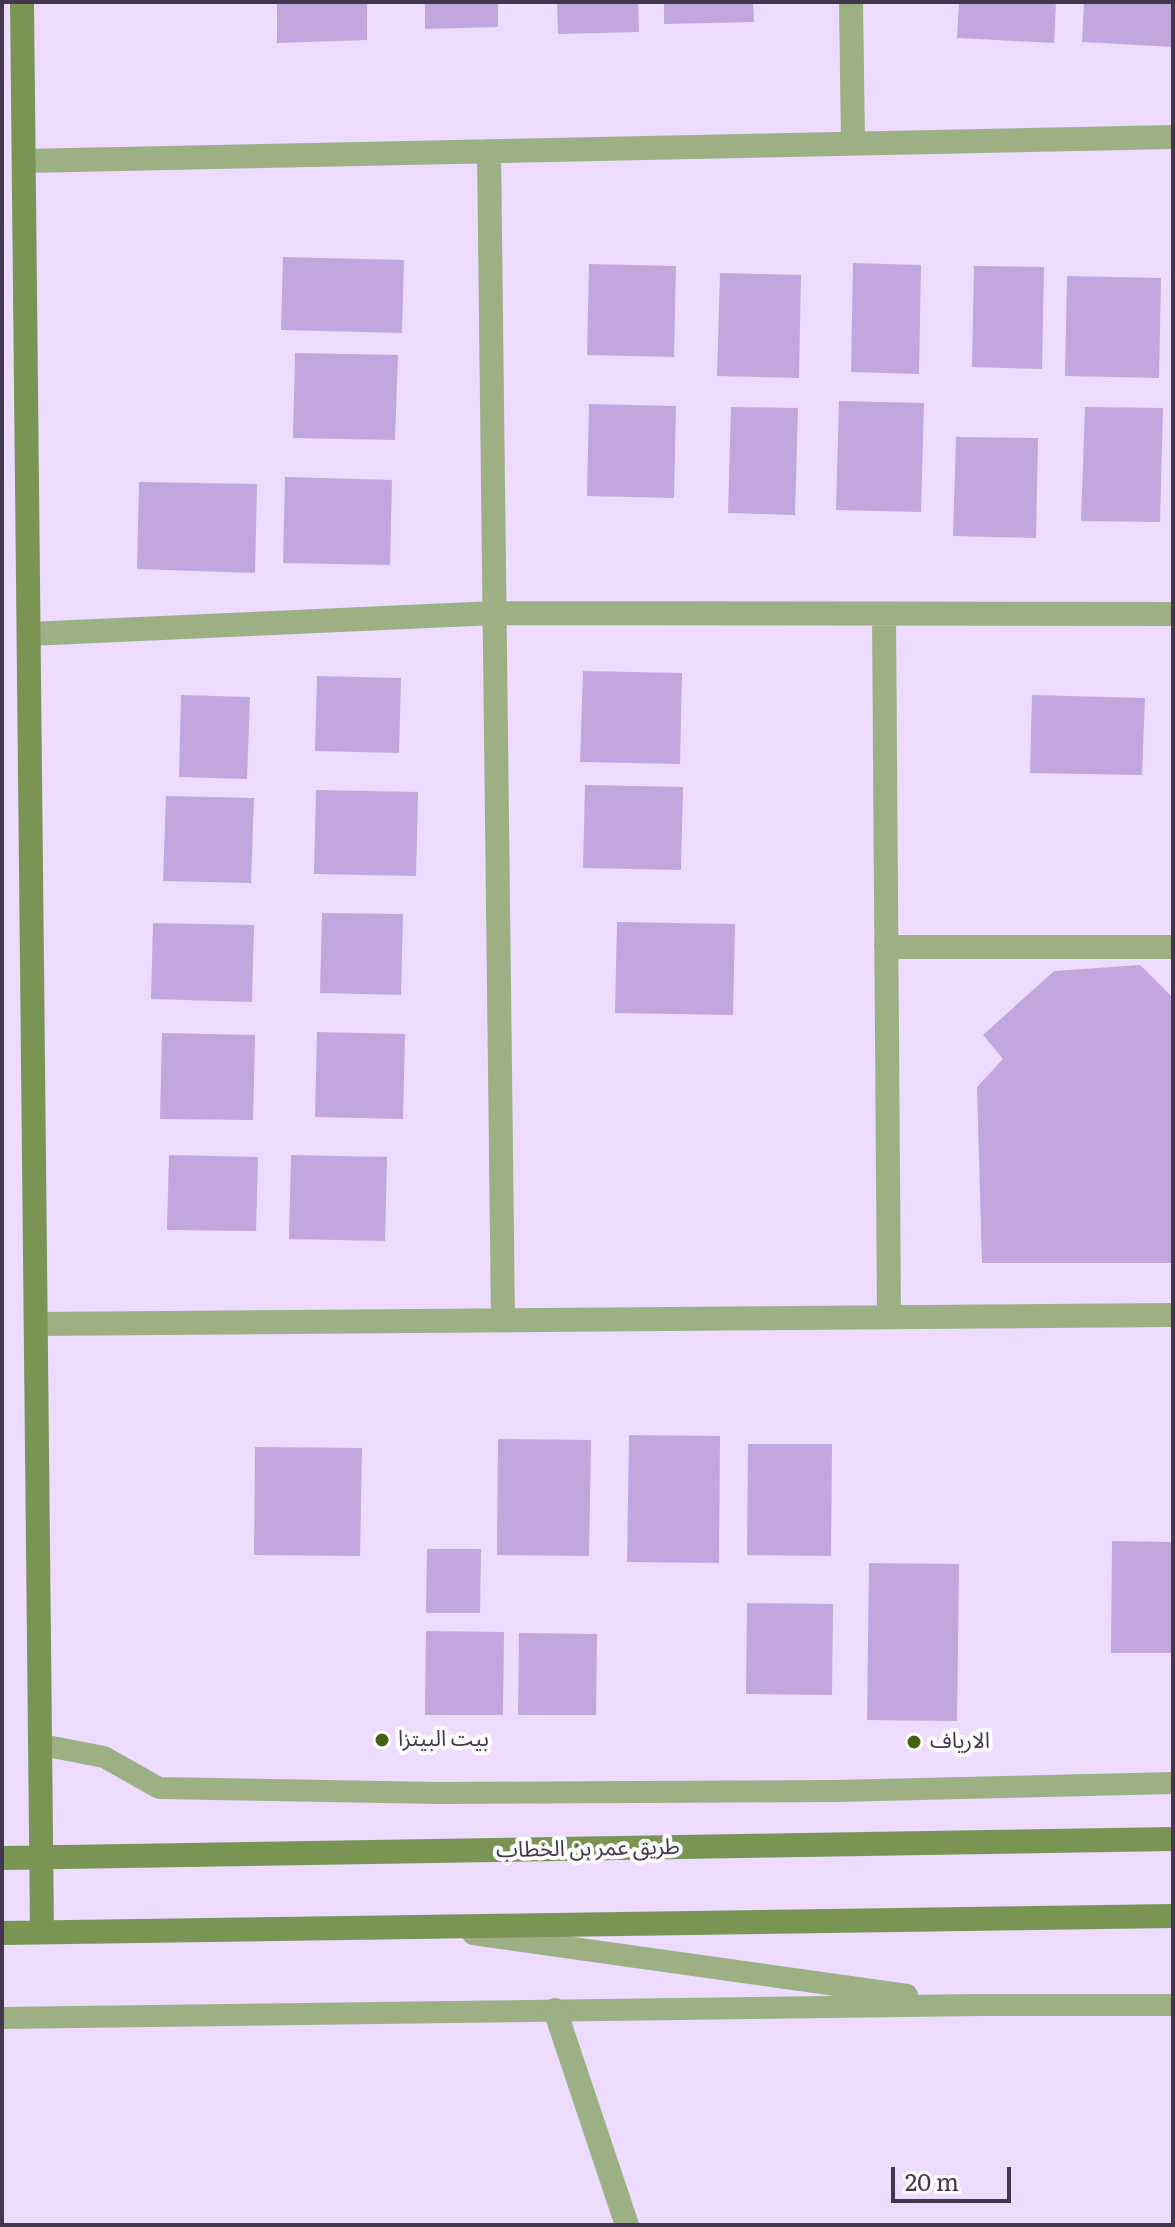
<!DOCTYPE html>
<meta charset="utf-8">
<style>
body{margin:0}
#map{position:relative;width:1175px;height:2227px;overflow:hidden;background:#eddcff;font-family:Literata,serif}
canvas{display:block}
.frame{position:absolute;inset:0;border:4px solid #42374e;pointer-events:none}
.scale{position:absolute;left:891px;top:2167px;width:120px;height:36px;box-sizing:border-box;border:4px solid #42374e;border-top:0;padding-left:10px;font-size:24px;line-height:28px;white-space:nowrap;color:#42374e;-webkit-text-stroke:6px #fff;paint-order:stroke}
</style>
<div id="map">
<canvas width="1175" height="2227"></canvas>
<div class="frame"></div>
<div class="scale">20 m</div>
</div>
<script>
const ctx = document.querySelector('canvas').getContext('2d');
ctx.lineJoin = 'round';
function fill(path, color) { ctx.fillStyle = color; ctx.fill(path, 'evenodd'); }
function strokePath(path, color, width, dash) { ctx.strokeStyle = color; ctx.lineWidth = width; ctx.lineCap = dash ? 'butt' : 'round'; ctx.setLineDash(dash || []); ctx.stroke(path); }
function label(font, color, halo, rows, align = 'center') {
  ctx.font = font + ' Literata,"Noto Sans Arabic",serif'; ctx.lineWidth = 8; ctx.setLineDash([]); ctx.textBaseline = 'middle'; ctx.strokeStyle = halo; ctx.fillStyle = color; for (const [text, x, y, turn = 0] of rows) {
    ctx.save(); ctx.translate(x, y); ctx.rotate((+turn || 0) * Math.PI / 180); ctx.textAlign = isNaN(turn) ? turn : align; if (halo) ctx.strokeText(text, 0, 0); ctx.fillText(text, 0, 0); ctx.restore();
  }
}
fill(new Path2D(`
 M277,2H367V40L277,43Z
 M425,2H498V27L425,29Z
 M557,2H638L639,32L558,34Z
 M664,2H753L754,22L664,24Z
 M959,2H1056L1054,43L957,38Z
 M1084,2H1173V47L1082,42Z
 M283,257L404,260L402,333L281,330Z
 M853,263L921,265L919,374L851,372Z
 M589,264L676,266L674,357L587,355Z
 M974,266L1044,267L1042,369L972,367Z
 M720,273L801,275L799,378L717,376Z
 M1067,276L1161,278L1159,378L1065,376Z
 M295,353L398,355L395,440L293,438Z
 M839,401L924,403L921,512L836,510Z
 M589,404L676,406L674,498L587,496Z
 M731,407L798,408L795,515L728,513Z
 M1085,407L1163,408L1160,522L1081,521Z
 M956,437L1038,438L1036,538L953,536Z
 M285,477L392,480L390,565L283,563Z
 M139,482L257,484L255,573L137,569Z
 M583,671L682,673L680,764L580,762Z
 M317,676L401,678L399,753L315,751Z
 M181,695L250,697L247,779L179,777Z
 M1032,695L1145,698L1142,775L1030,773Z
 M585,785L683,787L681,870L583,868Z
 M316,790L418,792L416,876L314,874Z
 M166,796L254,798L251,883L163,881Z
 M322,913L403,914L401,995L320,993Z
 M617,922L735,924L733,1015L615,1013Z
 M153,923L254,925L252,1002L151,999Z
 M1140,965L1173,998V1263H982L977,1087L1003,1059L983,1035L1054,971Z
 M317,1032L405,1034L403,1119L315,1117Z
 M162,1033L255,1035L253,1120L160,1119Z
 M169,1155L258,1157L256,1231L167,1230Z
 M291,1155L387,1157L385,1241L289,1239Z
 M629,1435L720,1436L719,1563L627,1562Z
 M498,1439L591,1440L589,1556L497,1555Z
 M748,1444H832L831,1556L747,1555Z
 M255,1447L362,1448L360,1556L254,1555Z
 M1112,1541L1173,1542V1653H1111Z
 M427,1549H481L480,1613H426Z
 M869,1563L959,1564L957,1721L867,1720Z
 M747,1603L833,1604L832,1695L746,1694Z
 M426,1631L504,1632L503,1715H425Z
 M519,1633L597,1634L596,1715H518Z`), '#c2a6dd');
strokePath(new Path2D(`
 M42,1745L104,1757L159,1788L437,1793L836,1791L1173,1783
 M473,1934L907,1995
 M2,2018L979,2005H1173`), '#9cb084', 22);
strokePath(new Path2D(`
 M851,2L853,143
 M489,151L503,1320
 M24,161L1173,137
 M884,614L889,1317
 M29,634L495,613L1173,614
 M886,947H1173
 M37,1324L1173,1315
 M555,2010L627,2225`), '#9cb084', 24);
strokePath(new Path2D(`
 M22,2L42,1932
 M2,1858L1173,1839
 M2,1933L1173,1916`), '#7a9553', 24);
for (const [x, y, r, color] of [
 [382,1740,8,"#466111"],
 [914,1742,8,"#466111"]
]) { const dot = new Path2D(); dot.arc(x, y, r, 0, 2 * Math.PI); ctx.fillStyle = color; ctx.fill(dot); strokePath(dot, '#fff', 3); }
label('22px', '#42374e', '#fff', [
 ["بيت البيتزا",398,1740],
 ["الارياف",930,1742]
], 'left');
label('22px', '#42374e', '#fff', [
 ["طريق عمر بن الخطاب",588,1849,-1]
]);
</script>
